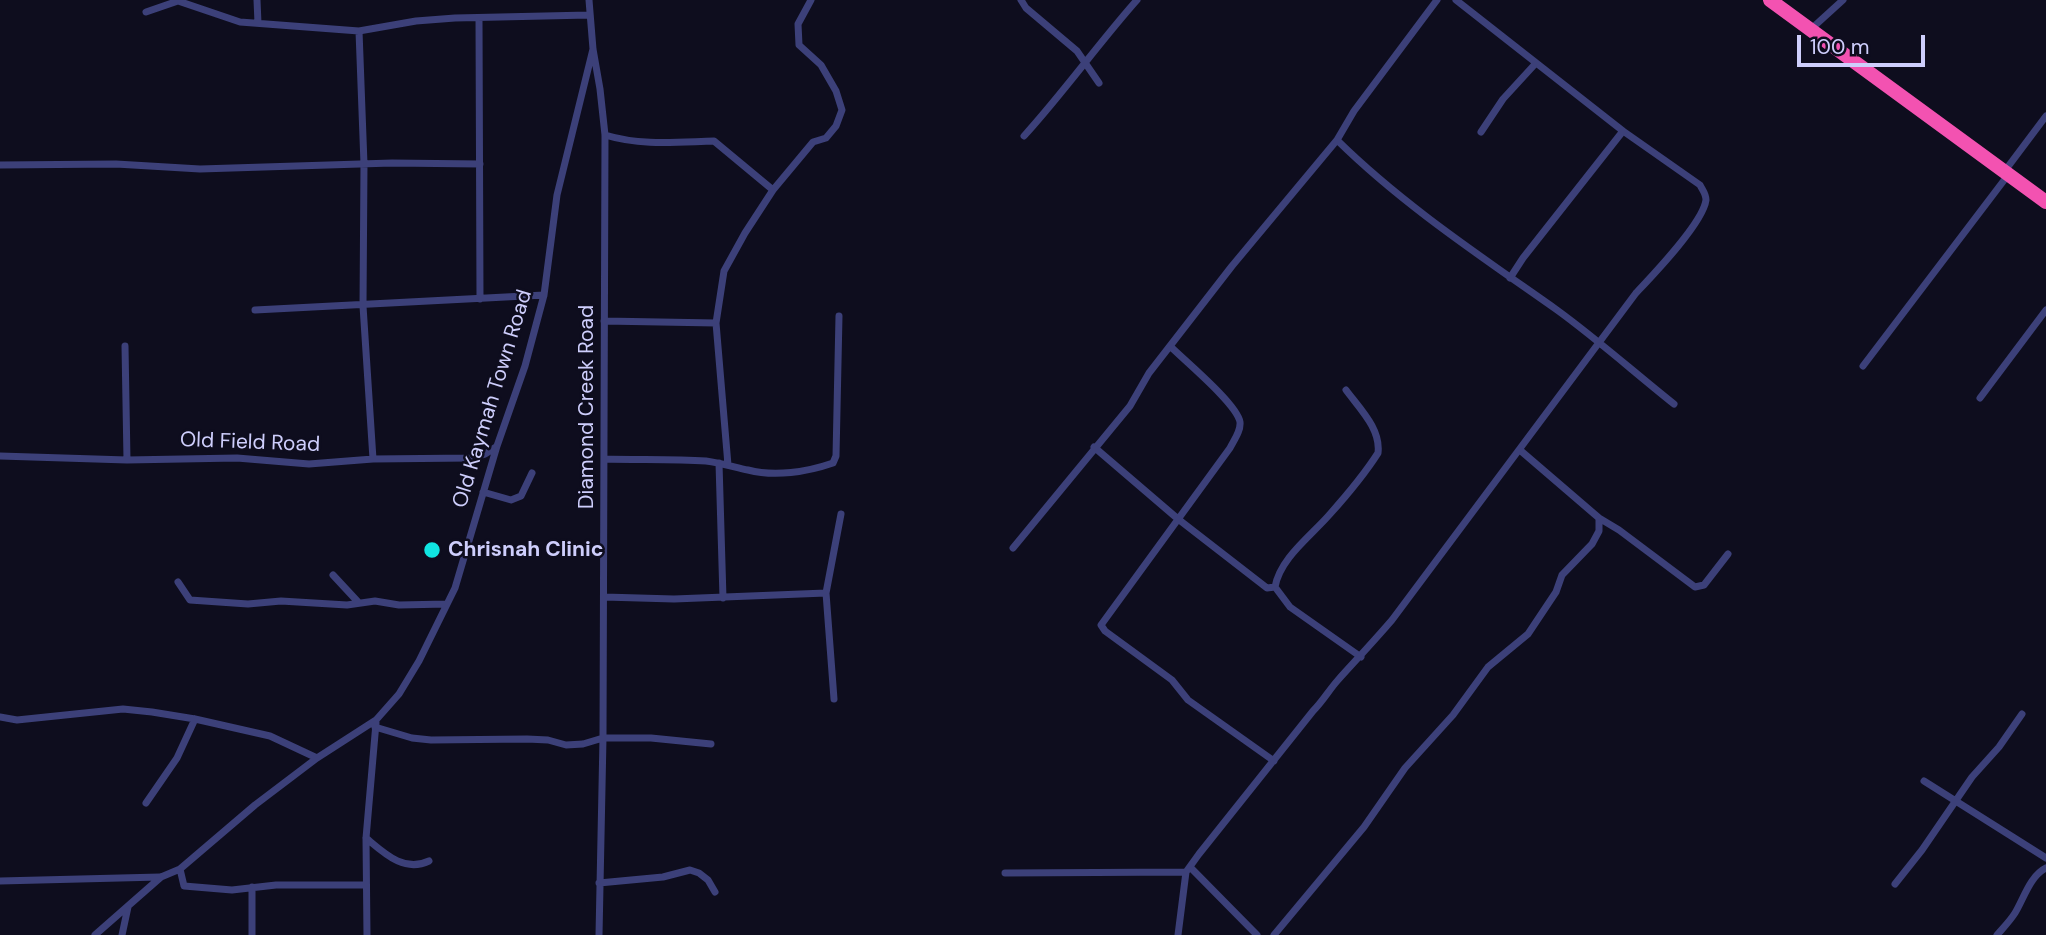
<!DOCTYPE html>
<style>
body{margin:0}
#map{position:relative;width:2046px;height:935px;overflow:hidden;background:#0e0d1e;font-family:"DM Sans",sans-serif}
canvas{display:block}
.scale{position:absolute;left:1797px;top:35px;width:128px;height:32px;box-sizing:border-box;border:4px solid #cecefc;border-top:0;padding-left:9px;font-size:21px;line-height:24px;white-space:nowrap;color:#cecefc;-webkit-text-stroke:5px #0e0d1e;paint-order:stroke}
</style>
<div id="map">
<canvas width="2046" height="935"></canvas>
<div class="scale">100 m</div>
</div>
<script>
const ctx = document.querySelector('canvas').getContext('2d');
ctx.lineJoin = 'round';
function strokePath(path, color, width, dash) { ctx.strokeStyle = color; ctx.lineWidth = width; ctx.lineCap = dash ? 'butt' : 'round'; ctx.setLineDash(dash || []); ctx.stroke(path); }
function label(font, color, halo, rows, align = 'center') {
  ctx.font = font + ' "DM Sans",sans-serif'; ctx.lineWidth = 5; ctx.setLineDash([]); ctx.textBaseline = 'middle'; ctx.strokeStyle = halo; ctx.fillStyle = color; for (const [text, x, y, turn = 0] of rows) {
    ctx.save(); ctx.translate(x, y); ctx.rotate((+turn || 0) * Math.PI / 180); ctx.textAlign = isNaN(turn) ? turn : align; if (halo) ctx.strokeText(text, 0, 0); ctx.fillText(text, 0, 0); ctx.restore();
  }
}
strokePath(new Path2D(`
 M257,0L258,23
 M589,0L593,49L600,89L605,135L603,738L599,935
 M1021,0L1026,8L1077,51L1099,83
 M146,12L178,1L240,22L359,31L416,21L455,18L589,15
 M479,18L480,299
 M1810,30L1843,0
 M359,31L364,164L363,306L373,459
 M1481,132L1503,99L1536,63
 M605,135C641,146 677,142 714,141L773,190
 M1024,136C1064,92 1098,44 1137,0
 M1337,140C1403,205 1482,257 1557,310C1597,339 1635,373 1674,404
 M0,165L116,164L200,169L392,163L480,164
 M1510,278L1523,258L1623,131
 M255,310L544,295
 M604,321L716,323
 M125,346L127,460
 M1170,346C1185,361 1237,404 1240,422C1241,431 1234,440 1230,448L1101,625L1105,631L1172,680L1188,700L1274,761
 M1863,366L2005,179L2004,172L2046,116
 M1346,390C1360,409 1381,429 1378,453C1364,475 1347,495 1330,514C1311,536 1280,558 1275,587L1290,607L1361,657
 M1980,398L2046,310
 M1094,447L1178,519L1267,588L1275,587
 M0,456L127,460L237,458L309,464L373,459L470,458L485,454L496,447
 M604,459C638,460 673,459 706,461C721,463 734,467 748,470C775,477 807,472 833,463L836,456L839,316
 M719,463L723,598
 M728,465L716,323L724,271L745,233L773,190L813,142L826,138L836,126L842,110L836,91L821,65L799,45L798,24L811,0
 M483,492L511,500L521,496L532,473
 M1599,518L1619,530L1695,587L1704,585L1728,554
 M1013,548L1130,406L1149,373L1232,266L1337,140L1354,111L1437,0
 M333,575L359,603
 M178,582L190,600L248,604L281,601L347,605L375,601L399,605L447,604
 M826,593L834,699
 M604,597L674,599L826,593L841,514
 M0,717L17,720L123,709L152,712L195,719L270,736L317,758
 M375,727L412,738L431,740L527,739L548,740L566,745L583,744L603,738H651L711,744
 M1924,781L2046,858
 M146,803L177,758L195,719
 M366,838C384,853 404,873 429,861
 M1190,867L1257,935
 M180,869L184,886L232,890L276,885H366
 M1005,873L1186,872
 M0,881L160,877
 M599,883L663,877L690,870L699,873L708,880L715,892
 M1895,884L1922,850L1972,777L1999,747L2022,714
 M252,887V935
 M95,935L161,877L180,869L255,805L317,758L376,720L399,694L419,661L455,588L497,446L525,366L544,295L557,195L593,49
 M122,935L128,907
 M367,935L366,838L376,723
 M1178,935L1186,872L1199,854L1313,711C1323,701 1329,690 1338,680C1356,660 1374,641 1392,620L1636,293C1653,275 1703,223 1706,200C1706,194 1703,191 1700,185L1623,131L1456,0
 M1274,935L1364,827L1405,768L1453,715L1488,667L1528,634L1556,592L1562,575L1592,544L1599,531V518L1521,451
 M1997,935C2003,928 2010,921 2015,913C2024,898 2030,876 2046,868`), '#3c4079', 7);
strokePath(new Path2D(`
 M1770,0L2046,202`), '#f352b1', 14);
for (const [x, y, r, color] of [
 [432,550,9,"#10e5e2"]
]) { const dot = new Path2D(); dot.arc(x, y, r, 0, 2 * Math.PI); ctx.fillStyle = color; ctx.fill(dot); strokePath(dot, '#0e0d1e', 2.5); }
label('21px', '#cecefc', '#0e0d1e', [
 ["Old Kaymah Town Road",493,399,-73],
 ["Diamond Creek Road",587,407,-90],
 ["Old Field Road",250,443,2]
]);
label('bold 21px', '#cecefc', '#0e0d1e', [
 ["Chrisnah Clinic",448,550]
], 'left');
</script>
